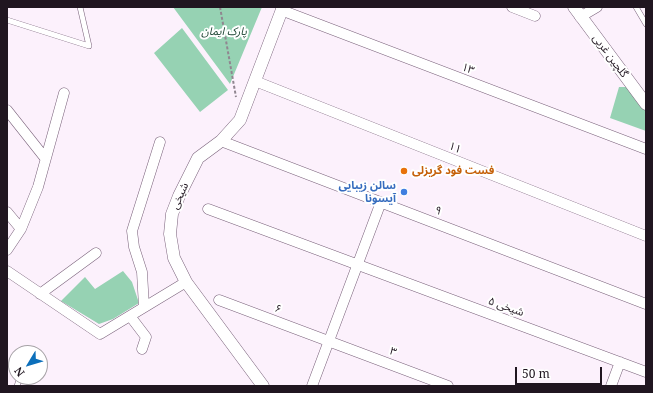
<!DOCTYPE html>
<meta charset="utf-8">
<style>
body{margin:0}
#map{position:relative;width:653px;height:393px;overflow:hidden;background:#fcf1fc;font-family:"Noto Serif",serif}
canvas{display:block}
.frame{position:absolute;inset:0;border:8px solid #201620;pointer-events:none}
.north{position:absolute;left:8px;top:345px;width:40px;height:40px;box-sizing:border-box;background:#fff;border:1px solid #a6a2a6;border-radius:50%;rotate:232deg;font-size:11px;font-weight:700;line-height:16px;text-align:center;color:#201620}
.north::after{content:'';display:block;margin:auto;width:14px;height:18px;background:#0c6fbb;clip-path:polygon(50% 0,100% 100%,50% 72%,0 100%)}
.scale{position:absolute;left:515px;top:367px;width:87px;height:18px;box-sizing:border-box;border:2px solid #201620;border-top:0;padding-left:5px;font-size:12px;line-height:14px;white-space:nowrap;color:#201620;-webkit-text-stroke:3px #fff;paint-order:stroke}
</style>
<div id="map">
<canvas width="653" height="393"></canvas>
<div class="frame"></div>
<div class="north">N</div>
<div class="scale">50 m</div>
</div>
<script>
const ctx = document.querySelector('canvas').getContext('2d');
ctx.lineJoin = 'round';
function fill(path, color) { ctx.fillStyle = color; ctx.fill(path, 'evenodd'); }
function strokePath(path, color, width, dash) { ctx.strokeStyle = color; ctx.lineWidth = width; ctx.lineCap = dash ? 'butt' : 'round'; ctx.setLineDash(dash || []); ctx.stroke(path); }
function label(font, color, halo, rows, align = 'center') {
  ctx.font = font + ' "Noto Serif","Noto Sans Arabic",serif'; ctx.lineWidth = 4; ctx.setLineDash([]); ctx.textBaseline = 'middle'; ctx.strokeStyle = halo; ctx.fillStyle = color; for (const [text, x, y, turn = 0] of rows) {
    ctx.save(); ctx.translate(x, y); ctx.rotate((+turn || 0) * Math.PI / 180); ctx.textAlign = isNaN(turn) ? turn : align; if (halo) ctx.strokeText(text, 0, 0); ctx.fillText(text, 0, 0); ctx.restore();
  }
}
fill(new Path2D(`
 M173,7H262L230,84Z
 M182,28L228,90L200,112L154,53Z
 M619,87H630L646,107V131L610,118Z
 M123,271L132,282L139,303L113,319L99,324L61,301L85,277L95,289Z`), '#96d2b3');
const service = new Path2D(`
 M80,7L89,46
 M636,7L646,24
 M7,20L89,46
 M17,386L20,377`);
const minor = new Path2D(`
 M512,7L535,16
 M281,10L646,149
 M580,17L597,7
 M255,81L646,236
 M7,110L45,158
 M221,141L646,304
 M208,209L646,372
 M7,212L21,229
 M7,250L21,229L38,187L64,93
 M7,271L100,334L186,282
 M40,294L96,253
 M219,300L448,386
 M144,307L142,272L134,247L132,231L160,142
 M130,316L146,337L142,349
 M312,386L381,202
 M611,386L620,362`);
const tertiary = new Path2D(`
 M574,7L646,104
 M263,386L186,282L174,258L170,234L172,214L179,196L198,158L221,141L240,120L283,7`);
strokePath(service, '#7a627b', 6);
strokePath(minor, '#7a627b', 11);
strokePath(tertiary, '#7a627b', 13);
strokePath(new Path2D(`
 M220,7L236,97`), '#908690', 2, [3, 2]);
strokePath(service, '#fff', 5);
strokePath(minor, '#fff', 10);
strokePath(tertiary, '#fff', 12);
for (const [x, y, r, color] of [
 [404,171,4,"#e8710a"],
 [404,192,4,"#3f7fe0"]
]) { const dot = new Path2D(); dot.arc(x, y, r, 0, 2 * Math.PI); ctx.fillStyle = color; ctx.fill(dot); strokePath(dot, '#fff', 1.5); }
label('italic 11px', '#1d4533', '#fff', [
 ["پارک ایمان",224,32]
]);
label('11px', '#201620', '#fff', [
 ["گلچین غربی",610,56,53],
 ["۱۳",468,69,21],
 ["۱۱",455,148,22],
 ["شیخی",180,196,-66],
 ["۹",438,211,21],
 ["شیخی ۵",506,307,20],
 ["۶",278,309,20],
 ["۳",393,352,21]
]);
label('bold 11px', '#c56008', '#fff', [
 ["فست فود گریزلی",412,171]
], 'left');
label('bold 11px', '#366cbe', '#fff', [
 ["سالن زیبایی",396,186],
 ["آیسونا",396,199]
], 'right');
</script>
